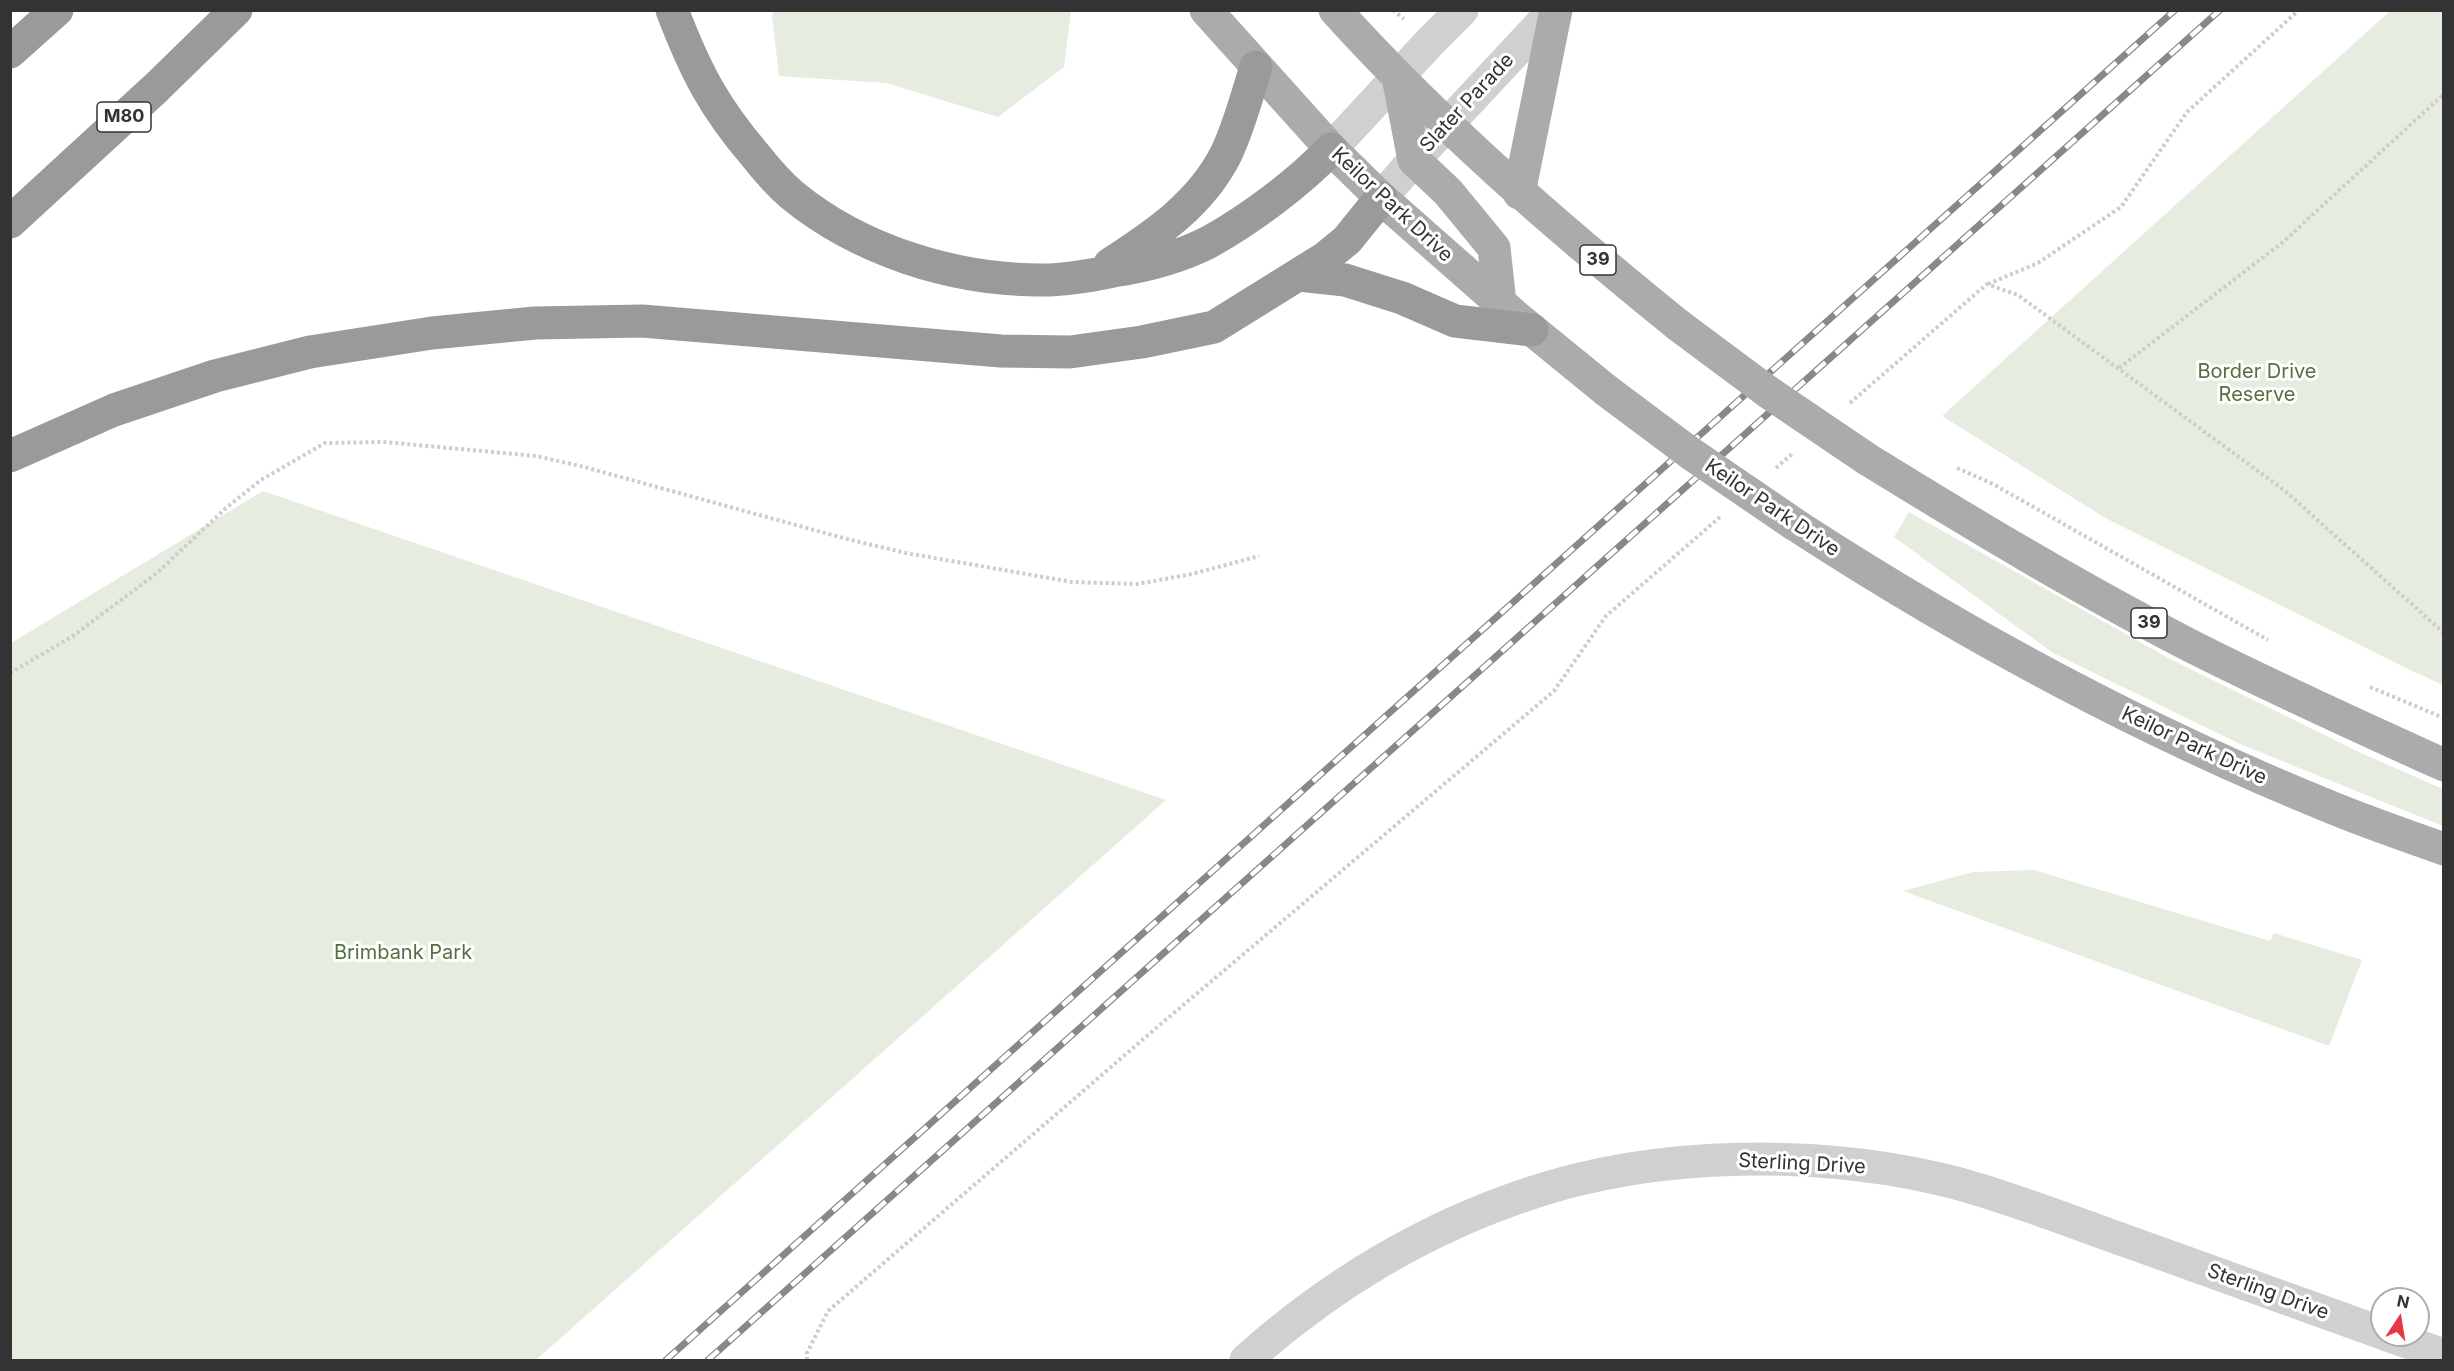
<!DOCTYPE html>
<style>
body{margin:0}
#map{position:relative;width:2454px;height:1371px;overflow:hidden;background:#fff;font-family:Inter,sans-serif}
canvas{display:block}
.frame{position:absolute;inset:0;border:12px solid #333;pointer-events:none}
.north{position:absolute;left:2370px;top:1287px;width:60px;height:60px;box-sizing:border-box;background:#fff;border:2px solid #adadad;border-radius:50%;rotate:12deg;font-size:16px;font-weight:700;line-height:24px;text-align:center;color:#333}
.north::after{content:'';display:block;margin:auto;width:21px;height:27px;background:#e63946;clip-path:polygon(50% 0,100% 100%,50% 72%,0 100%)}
</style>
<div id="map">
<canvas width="2454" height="1371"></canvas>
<div class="frame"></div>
<div class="north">N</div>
</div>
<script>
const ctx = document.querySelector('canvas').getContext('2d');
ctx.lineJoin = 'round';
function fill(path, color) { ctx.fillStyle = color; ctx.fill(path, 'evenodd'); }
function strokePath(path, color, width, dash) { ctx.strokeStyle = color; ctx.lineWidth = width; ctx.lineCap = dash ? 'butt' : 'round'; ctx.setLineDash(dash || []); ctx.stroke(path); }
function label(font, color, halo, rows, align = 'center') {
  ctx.font = font + ' Inter,sans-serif'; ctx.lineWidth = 6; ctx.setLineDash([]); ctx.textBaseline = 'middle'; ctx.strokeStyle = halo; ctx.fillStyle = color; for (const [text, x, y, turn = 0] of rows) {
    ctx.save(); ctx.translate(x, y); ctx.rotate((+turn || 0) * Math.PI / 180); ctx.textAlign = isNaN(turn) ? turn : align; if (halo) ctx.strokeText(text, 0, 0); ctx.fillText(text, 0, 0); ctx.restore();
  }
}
fill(new Path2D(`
 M774,11V10L1071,11L1064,67L998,117L886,83L779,76L772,15Z
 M2390,11H2443V685L2408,669L2107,519L1942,416Z
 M263,491L1166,800L536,1360H11V643Z
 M1909,512L2170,659L2361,753L2443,789V826L2240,744L2053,653L1894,537Z
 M2034,870L2270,941L2274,933L2362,960L2329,1046L1903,891L1973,872Z`), '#e6ecdf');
strokePath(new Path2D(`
 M1393,10L1404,19
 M1988,284L2038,263L2121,207L2187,112L2299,10
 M2119,368L2283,242L2444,94
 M1850,403L1987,284L2018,295L2284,490L2444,633
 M1776,468L1792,454
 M1957,468L1993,484L2268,640
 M10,673L73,636L157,573L226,508L261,480L325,443L385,442L536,456L584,467L847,539L906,553L1072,582L1138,584L1192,574L1259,556
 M2370,687L2444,718
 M807,1360V1353L828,1311L1155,1029L1554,691L1606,616L1720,517`), '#cdcdcd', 4, [3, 3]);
strokePath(new Path2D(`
 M1331,149L1430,42L1462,10
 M1381,198L1414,160L1554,10
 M2387,1335L2444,1355
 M1246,1360C1328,1287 1423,1229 1528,1194C1658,1150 1823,1149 1956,1183C2015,1199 2072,1222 2129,1242C2214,1272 2298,1303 2382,1333`), '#d0d0d0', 33);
strokePath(new Path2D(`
 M1206,10L1331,149L1381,198L1515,316L1607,391
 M1335,10C1440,126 1557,227 1678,325
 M1398,77L1414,160L1448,192L1494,248L1500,303
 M1519,193L1556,10
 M1867,459C1974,525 2082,590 2193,647C2276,689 2360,727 2444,765
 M1794,524C1963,634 2141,730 2328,806C2366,822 2405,835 2444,849`), '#ababab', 33);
strokePath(new Path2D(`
 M672,10C695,70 713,106 755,155C766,169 778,183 792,195C859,250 951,279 1037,280C1062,281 1089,276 1113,271C1145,266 1180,257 1209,242C1249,220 1300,182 1331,149
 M10,52L57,10
 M10,222L156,88L236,10
 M1110,264C1155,235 1201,204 1226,154C1239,127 1247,96 1256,67
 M1299,275L1345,280L1402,298L1455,321L1532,330
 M10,456L114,410L215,376L310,352L432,333L535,323L642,321L1001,351L1070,352L1142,342L1214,327L1325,258L1347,240L1381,198`), '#9a9a9a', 33);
const rail = new Path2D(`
 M666,1360L2175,10
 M708,1360L2220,10`);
strokePath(rail, '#888', 7);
strokePath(rail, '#fff', 4.5, [14]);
strokePath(new Path2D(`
 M1678,325L1768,392L1867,459
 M1607,391L1690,453L1794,524`), '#ababab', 33);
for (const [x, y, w] of [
 [124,117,54],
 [1598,260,36],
 [2149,623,36]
]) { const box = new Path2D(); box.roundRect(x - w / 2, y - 15, w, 30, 4.5); ctx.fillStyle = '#fff'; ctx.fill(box); strokePath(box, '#333', 1.5); }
label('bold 18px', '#333', null, [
 ["M80",124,117],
 ["39",1598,260],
 ["39",2149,623]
]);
label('20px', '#333', '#fff', [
 ["Slater Parade",1467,103,-47],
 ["Keilor Park Drive",1392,205,43],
 ["Keilor Park Drive",1772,508,34],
 ["Keilor Park Drive",2194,746,25],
 ["Sterling Drive",1802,1164,3],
 ["Sterling Drive",2268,1292,20]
]);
label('20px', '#56703f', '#fff', [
 ["Border Drive",2257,372],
 ["Reserve",2257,395],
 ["Brimbank Park",403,953]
]);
</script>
